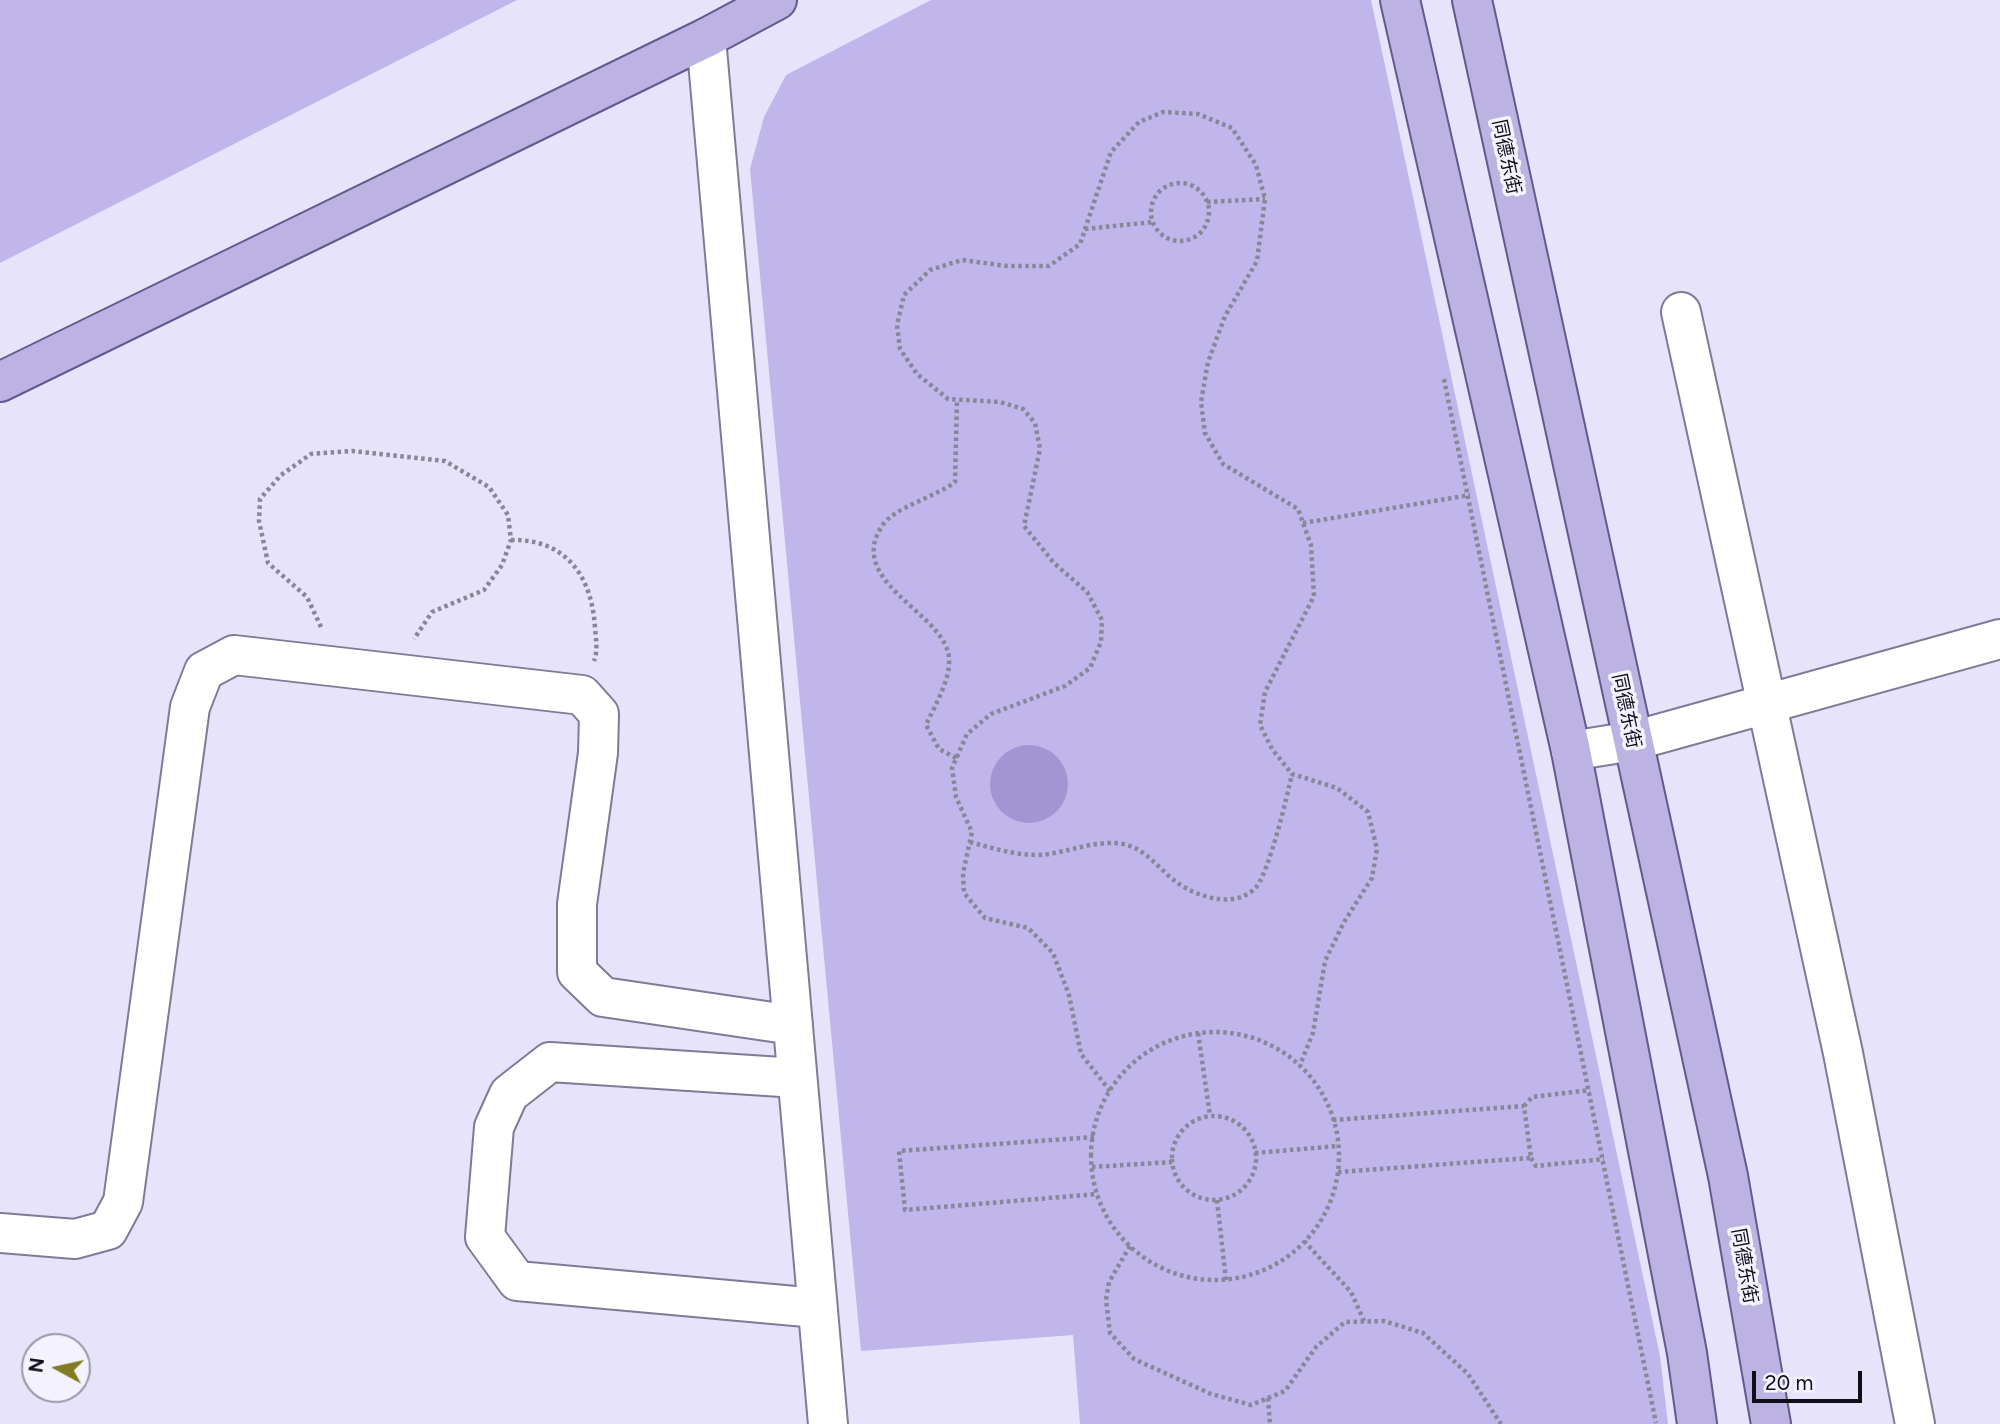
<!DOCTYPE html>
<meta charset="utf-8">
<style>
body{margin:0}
#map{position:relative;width:2000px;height:1424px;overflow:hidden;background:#e6e3fb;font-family:Figtree,sans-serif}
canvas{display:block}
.north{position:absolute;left:21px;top:1333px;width:70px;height:70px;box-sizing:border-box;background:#f3f2fe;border:2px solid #9897a2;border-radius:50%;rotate:278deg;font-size:19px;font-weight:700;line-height:28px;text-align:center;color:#100e18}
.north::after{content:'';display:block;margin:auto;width:24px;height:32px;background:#817b21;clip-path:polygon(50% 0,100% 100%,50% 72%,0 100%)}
.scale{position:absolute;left:1752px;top:1371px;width:110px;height:32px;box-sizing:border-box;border:4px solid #100e18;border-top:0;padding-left:9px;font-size:21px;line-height:24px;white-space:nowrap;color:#100e18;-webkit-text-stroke:5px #f3f2fe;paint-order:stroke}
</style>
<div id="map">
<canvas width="2000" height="1424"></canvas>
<div class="north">N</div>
<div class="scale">20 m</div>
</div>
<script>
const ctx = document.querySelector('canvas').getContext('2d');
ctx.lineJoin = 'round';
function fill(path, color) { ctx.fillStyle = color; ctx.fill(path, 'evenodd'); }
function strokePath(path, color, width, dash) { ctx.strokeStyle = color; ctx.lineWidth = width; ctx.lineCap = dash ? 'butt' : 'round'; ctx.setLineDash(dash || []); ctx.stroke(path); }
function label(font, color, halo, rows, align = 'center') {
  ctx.font = font + ' Figtree,"Noto Sans SC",sans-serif'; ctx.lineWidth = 7; ctx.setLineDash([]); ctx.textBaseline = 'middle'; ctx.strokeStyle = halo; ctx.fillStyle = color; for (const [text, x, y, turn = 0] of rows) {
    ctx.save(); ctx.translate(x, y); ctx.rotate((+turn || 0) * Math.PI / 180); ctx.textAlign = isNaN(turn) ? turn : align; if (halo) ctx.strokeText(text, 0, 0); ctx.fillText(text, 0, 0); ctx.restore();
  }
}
fill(new Path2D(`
 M0,0H517L0,263Z
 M931,0H1371L1660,1356L1668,1424H1080L1073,1335L861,1351L750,169L764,117L786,75Z`), '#c0b6ec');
fill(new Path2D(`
 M990 784a39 39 0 1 1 78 0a39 39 0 1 1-78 0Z`), '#a196d2');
const minor = new Path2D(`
 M706,38L828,1424
 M1681,312L1843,1053L1915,1424
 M1571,751L1633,741L2000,639
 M797,1078L550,1062L509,1094L494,1127L485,1237L517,1281L817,1308
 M0,1233L75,1239L108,1230L123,1202L190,707L204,671L234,655L582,695L599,714L598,753L577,904V972L603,997L793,1025`);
const major = new Path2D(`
 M1400,0L1571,751L1687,1353L1697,1424
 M1472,0L1728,1176L1771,1424
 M0,382L706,38L777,0`);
strokePath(minor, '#7f7b96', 42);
strokePath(major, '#64598e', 42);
strokePath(new Path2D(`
 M1151 212a29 29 0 1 1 58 0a29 29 0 1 1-58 0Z
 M1207,202L1265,199
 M1085,229L1153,222
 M1444,379L1656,1423
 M1303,523L1470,495
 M511,540C567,539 592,577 595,628C596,640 598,650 594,661
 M321,627L307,597L268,563L259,521L260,499L281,475L311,454L352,451L445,461L489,487L508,515L511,540L502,565L484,590L432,612L414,639
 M956,758L939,749L926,725C935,705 956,671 947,649C933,609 847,579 882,526C894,507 936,497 955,482L957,399
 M970,842C992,848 1014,855 1038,855C1066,854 1093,839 1123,844C1146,848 1160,871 1179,884C1199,897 1237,910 1257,886C1270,868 1287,797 1292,774
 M1091 1156a124 124 0 1 1 248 0a124 124 0 1 1-248 0Z
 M1198,1033L1210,1115
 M1110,1091L1081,1054L1069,995L1053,953L1028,928L985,918L964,893L963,873L972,832L956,797L952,768L967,734L991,714L1065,686L1090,668L1101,642L1102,620L1087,592L1054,563L1024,526L1040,449L1035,423L1023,409L1000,402L948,399L917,374L900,349L897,325L904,295L930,270L962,260L1007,266H1049L1080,244L1111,152L1139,122L1163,112L1198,114L1232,128L1256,165L1265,199L1257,261L1225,316L1208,362L1201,402L1205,433L1223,464L1298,509L1311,545L1314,596L1265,692L1260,725L1272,749L1292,774L1337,788L1368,812L1377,849L1372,878L1344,922L1325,961L1313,1033L1300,1065
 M1524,1106L1532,1097L1590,1090
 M1172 1158a42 42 0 1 1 84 0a42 42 0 1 1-84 0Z
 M1333,1120L1524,1106L1531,1158L1337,1172
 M1094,1137L899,1151L905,1210L1098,1194
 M1255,1153L1338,1146
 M1531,1158L1536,1166L1604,1159
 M1092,1167L1172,1162
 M1217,1200L1226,1280
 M1304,1241L1351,1292L1364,1321
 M1130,1246L1109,1282L1106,1300L1110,1333L1134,1359L1211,1394L1251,1405L1285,1391L1316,1347L1345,1322L1384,1321L1423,1333L1468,1374L1501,1424
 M1268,1398L1270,1424`), '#898698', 4.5, [3.5, 3.5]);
strokePath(minor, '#fff', 38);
strokePath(major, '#bdb3e2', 38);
label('19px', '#100e18', '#f3f2fe', [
 ["同德东街",1506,157,78],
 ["同德东街",1626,711,78],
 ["同德东街",1744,1266,80]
]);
</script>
